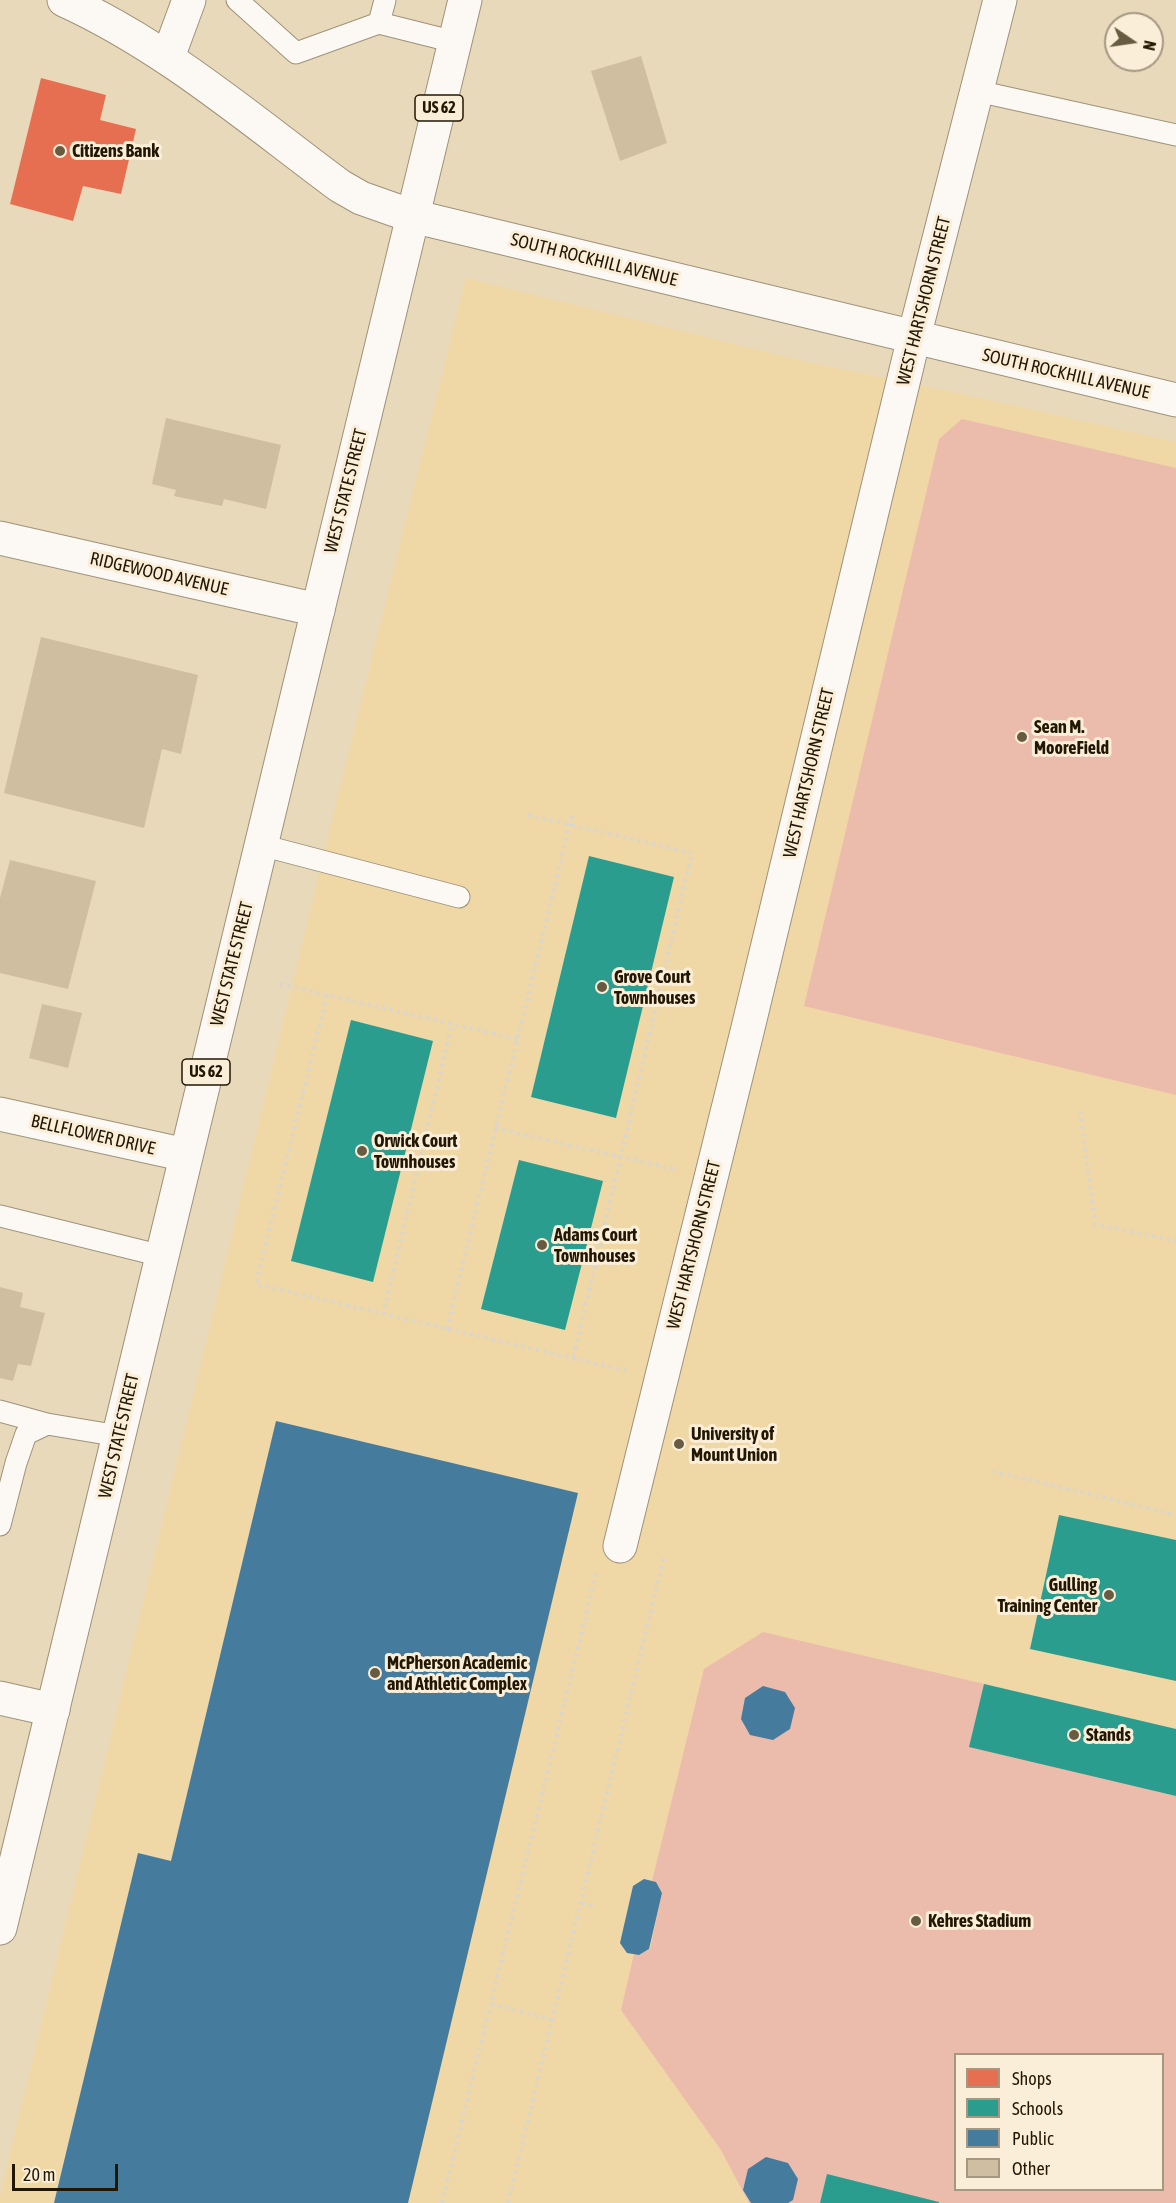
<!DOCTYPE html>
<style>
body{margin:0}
#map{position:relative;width:1176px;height:2203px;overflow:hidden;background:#e8d9ba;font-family:"Asap Condensed",sans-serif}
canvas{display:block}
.legend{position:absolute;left:954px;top:2053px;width:210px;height:138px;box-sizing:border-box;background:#faeed8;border:2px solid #a49882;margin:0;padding:8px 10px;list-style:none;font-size:18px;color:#221702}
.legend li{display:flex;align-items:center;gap:12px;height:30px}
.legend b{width:30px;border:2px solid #a49882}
.north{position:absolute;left:1104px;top:12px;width:60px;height:60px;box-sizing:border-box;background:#faeed8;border:2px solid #a49882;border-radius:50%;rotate:103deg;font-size:16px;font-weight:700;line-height:24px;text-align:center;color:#221702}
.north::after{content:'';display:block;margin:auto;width:21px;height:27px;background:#675b42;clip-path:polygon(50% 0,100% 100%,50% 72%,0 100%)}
.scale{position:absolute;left:12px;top:2164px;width:106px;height:27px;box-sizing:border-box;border:3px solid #221702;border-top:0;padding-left:8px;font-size:18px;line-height:21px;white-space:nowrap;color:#221702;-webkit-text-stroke:4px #faeed8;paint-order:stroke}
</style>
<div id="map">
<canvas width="1176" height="2203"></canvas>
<ul class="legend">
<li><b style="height:16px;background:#e76f51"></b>Shops</li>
<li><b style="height:16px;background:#2a9d8f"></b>Schools</li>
<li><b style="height:16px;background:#457b9d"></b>Public</li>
<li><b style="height:16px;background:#cfbfa0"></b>Other</li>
</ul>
<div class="north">N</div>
<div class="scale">20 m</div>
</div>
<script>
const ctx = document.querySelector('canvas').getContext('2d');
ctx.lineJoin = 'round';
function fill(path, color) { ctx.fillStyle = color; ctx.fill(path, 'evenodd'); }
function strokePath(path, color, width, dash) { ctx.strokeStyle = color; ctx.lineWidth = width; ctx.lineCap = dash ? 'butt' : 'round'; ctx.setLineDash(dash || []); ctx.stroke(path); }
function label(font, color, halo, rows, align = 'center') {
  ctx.font = font + ' "Asap Condensed",sans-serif'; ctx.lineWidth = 6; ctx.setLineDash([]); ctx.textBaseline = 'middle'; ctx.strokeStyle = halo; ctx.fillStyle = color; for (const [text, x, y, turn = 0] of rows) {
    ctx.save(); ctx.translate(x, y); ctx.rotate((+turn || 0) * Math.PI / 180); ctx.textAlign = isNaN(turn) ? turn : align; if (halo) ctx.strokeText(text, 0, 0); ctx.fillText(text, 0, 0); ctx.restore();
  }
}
fill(new Path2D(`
 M466,278L803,361L948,391L1176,442V2203H0V2196L329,833ZM956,2054H1162V2190H956Z`), '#f0d7a6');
fill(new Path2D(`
 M962,419L1176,468V1095L804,1006L939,439Z
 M763,1632L1176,1729V2203H749L721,2150L621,2010L634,1954L639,1955L650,1949L662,1893L656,1882L652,1881L704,1669ZM956,2054H1162V2190H956Z`), '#ebbcab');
fill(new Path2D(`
 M41,78L106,95L100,120L136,129L121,194L83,186L73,221L10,204Z`), '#e76f51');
fill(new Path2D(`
 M589,856L674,877L616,1118L531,1097Z
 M351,1020L433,1041L373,1282L291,1261Z
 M519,1160L603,1181L565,1330L481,1309Z
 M1059,1515L1176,1540V1681L1030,1649Z
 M984,1684L1176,1729V1796L969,1747Z
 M827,2174L939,2202V2203H820Z`), '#2a9d8f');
fill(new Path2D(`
 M276,1421L578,1493L408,2203H54L138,1853L171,1861Z
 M763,1686L785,1692L795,1708L790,1729L773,1740L750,1735L741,1719L745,1698Z
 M644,1879L656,1882L662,1893L649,1949L639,1955L627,1953L620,1943L633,1886Z
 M766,2157L788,2163L798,2179L793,2200L788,2203H751L743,2190L748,2169Z`), '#457b9d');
fill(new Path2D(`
 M641,56L667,143L620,161L591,71Z
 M166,418L281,445L266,509L224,499L222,506L174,496L176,490L152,484Z
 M41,637L198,675L181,754L162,749L144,828L4,793Z
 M10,860L96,881L68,989L0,973V898Z
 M42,1004L82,1013L68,1068L29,1058Z
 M0,1287L23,1293L20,1307L45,1313L31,1366L18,1364L13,1381L0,1378Z`), '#cfbfa0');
const lane = new Path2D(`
 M237,0L296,53L379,23L385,0
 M379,23L455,42
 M977,91L1176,135
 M261,845L459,897
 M0,1216L162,1256
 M0,1411L47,1424
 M0,1525L16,1463L26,1434L47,1424L119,1436`);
const street = new Path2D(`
 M64,0C165,46 251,120 340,186L361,198L412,216
 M168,57L189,0
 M0,538L318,610
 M0,1114L186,1155
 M620,1546L747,1032L914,337L1000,0
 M0,1698L53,1710`);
const secondary = new Path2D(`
 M412,216L1176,400`);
const highway = new Path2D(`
 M0,1928L465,0`);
strokePath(lane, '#9e927a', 23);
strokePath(street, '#9e927a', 35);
strokePath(secondary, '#9e927a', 35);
strokePath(highway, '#9e927a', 35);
strokePath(new Path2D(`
 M528,815L692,853L573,1359
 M280,984L517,1039
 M327,995L256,1284L628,1371
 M1080,1111L1095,1224L1176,1241
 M495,1128L678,1170
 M383,1315L452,1024
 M447,1329L572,815
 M993,1471L1176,1515
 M582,1903L593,1906
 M491,2004L553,2020
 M442,2203L597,1570
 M508,2203L664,1557`), '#dbd6cc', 4, [3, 4.5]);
strokePath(lane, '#fcf9f5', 21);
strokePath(street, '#fcf9f5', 33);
strokePath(secondary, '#fcf9f5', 33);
strokePath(highway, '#fcf9f5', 33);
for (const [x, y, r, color] of [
 [60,151,6,"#675b42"],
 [1022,737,6,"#675b42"],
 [602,987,6,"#675b42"],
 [362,1151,6,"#675b42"],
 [542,1245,6,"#675b42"],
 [679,1444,6,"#675b42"],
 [1109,1595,6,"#675b42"],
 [375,1673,6,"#675b42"],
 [1074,1735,6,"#675b42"],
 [916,1921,6,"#675b42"]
]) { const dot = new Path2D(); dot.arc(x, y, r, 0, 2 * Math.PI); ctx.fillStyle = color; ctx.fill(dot); strokePath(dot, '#faeed8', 2); }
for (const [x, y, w] of [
 [439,108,48],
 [206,1072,48]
]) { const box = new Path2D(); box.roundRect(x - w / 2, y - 13, w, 26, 4.5); ctx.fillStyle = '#faeed8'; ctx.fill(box); strokePath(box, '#221702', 1.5); }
label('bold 16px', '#221702', null, [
 ["US 62",439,108],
 ["US 62",206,1072]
]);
label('bold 18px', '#221702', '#faeed8', [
 ["Citizens Bank",72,151],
 ["Sean M.",1034,727],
 ["MooreField",1034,748],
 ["Grove Court",614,977],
 ["Townhouses",614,998],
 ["Orwick Court",374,1141],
 ["Townhouses",374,1162],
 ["Adams Court",554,1235],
 ["Townhouses",554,1256],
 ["University of",691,1434],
 ["Mount Union",691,1455],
 ["Gulling",1097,1585,"right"],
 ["Training Center",1097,1606,"right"],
 ["McPherson Academic",387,1663],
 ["and Athletic Complex",387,1684],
 ["Stands",1086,1735],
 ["Kehres Stadium",928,1921]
], 'left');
label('18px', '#221702', '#faeed8', [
 ["SOUTH ROCKHILL AVENUE",594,260,14],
 ["WEST HARTSHORN STREET",924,301,-76],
 ["SOUTH ROCKHILL AVENUE",1066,374,13],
 ["WEST STATE STREET",346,491,-76],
 ["RIDGEWOOD AVENUE",159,574,13],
 ["WEST HARTSHORN STREET",809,773,-77],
 ["WEST STATE STREET",232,964,-76],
 ["BELLFLOWER DRIVE",93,1135,13],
 ["WEST HARTSHORN STREET",694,1245,-76],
 ["WEST STATE STREET",119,1436,-77]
]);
</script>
